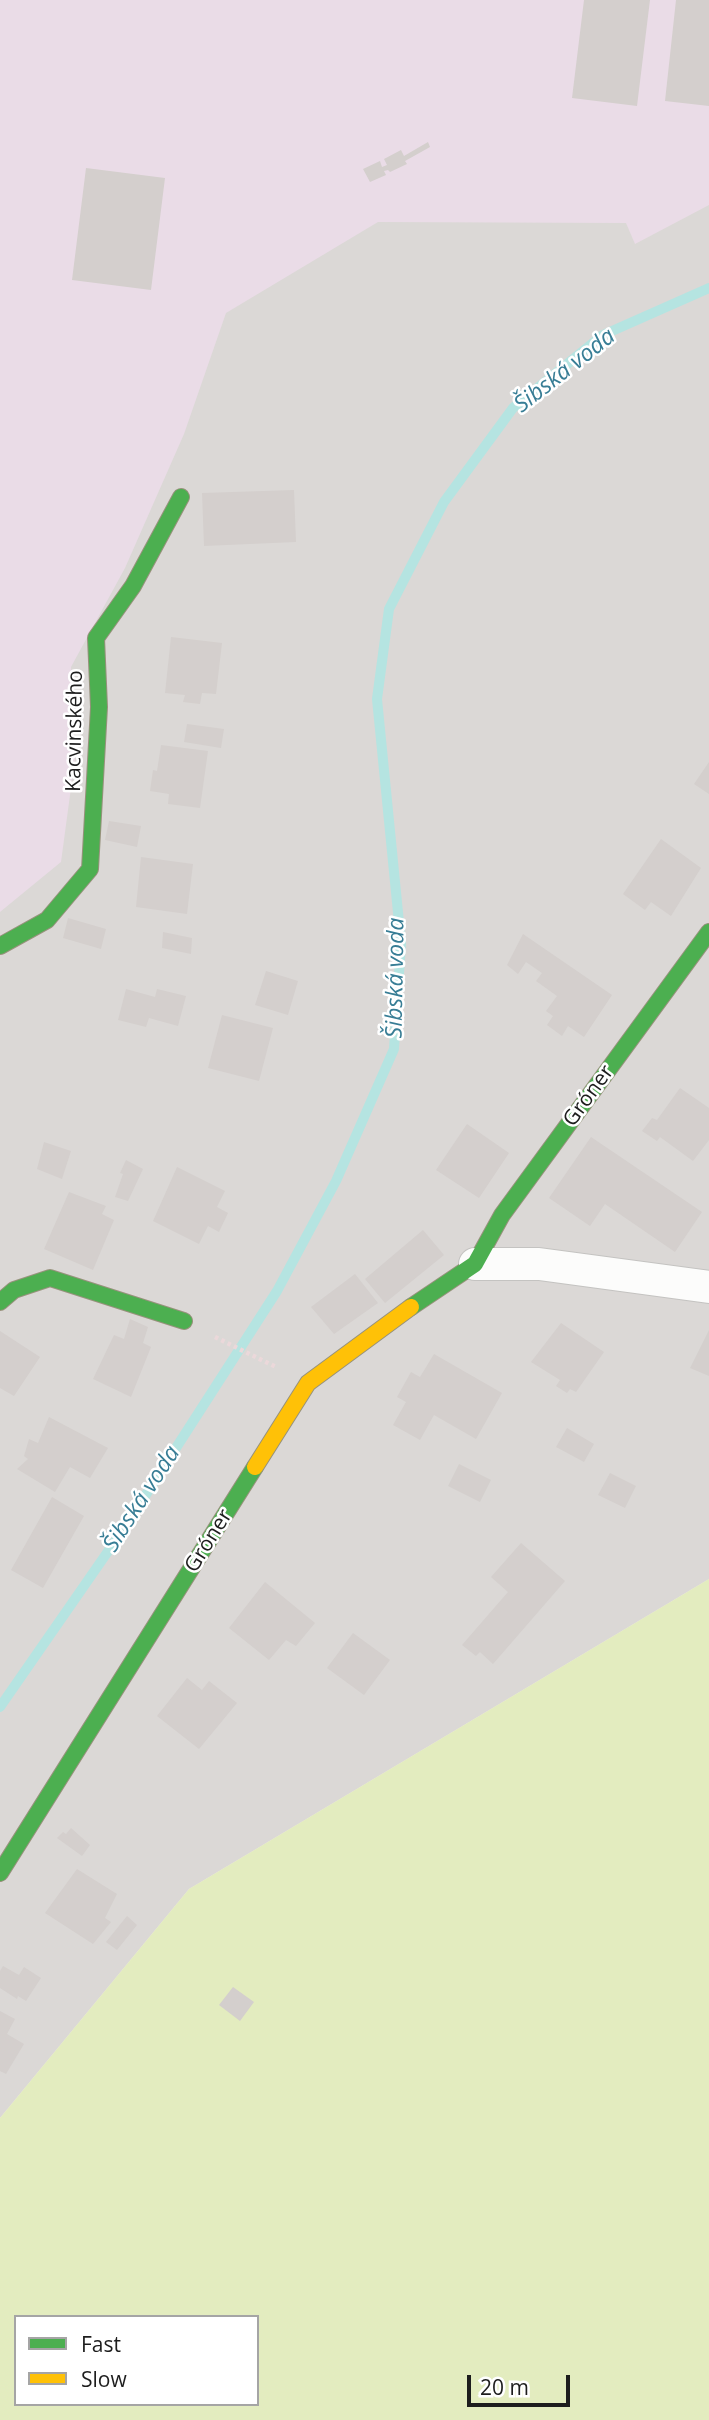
<!DOCTYPE html>
<meta charset="utf-8">
<style>
body{margin:0}
#map{position:relative;width:709px;height:2420px;overflow:hidden;background:#ece8e4;font-family:"Open Sans",sans-serif}
canvas{display:block}
.legend{position:absolute;left:14px;top:2315px;width:245px;height:91px;box-sizing:border-box;background:#fff;border:2px solid #a5a5a5;margin:0;padding:9px 12px;list-style:none;font-size:21px;color:#1d1d1d}
.legend li{display:flex;align-items:center;gap:14px;height:35px}
.legend b{width:35px;border:2px solid #a5a5a5}
.scale{position:absolute;left:467px;top:2375px;width:103px;height:32px;box-sizing:border-box;border:4px solid #1d1d1d;border-top:0;padding-left:9px;font-size:21px;line-height:24px;white-space:nowrap;color:#1d1d1d;-webkit-text-stroke:5px #fff;paint-order:stroke}
</style>
<div id="map">
<canvas width="709" height="2420"></canvas>
<ul class="legend">
<li><b style="height:9px;background:#4caf50"></b>Fast</li>
<li><b style="height:9px;background:#ffc107"></b>Slow</li>
</ul>
<div class="scale">20 m</div>
</div>
<script>
const ctx = document.querySelector('canvas').getContext('2d');
ctx.lineJoin = 'round';
function fill(path, color) { ctx.fillStyle = color; ctx.fill(path, 'evenodd'); }
function strokePath(path, color, width, dash) { ctx.strokeStyle = color; ctx.lineWidth = width; ctx.lineCap = dash ? 'butt' : 'round'; ctx.setLineDash(dash || []); ctx.stroke(path); }
function label(font, color, halo, rows, align = 'center') {
  ctx.font = font + ' "Open Sans",sans-serif'; ctx.lineWidth = 5; ctx.setLineDash([]); ctx.textBaseline = 'middle'; ctx.strokeStyle = halo; ctx.fillStyle = color; for (const [text, x, y, turn = 0] of rows) {
    ctx.save(); ctx.translate(x, y); ctx.rotate((+turn || 0) * Math.PI / 180); ctx.textAlign = isNaN(turn) ? turn : align; if (halo) ctx.strokeText(text, 0, 0); ctx.fillText(text, 0, 0); ctx.restore();
  }
}
fill(new Path2D(`
 M0,0H709V1579L189,1889L0,2118Z`), '#dbd8d6');
fill(new Path2D(`
 M0,0H709V205L635,244L626,223L378,222L226,313L184,434L125,568L71,667L75,758L61,862L0,912Z`), '#eadce7');
fill(new Path2D(`
 M709,1579V2420H0V2118L189,1889ZM16,2317H257V2404H16Z`), '#e3ecbf');
strokePath(new Path2D(`
 M0,1707L127,1524L277,1291L336,1181L394,1049L401,943L377,699L389,609L444,502L513,408L603,335L709,288`), '#b5e4e1', 10);
fill(new Path2D(`
 M584,0H650L637,106L572,98Z
 M676,0H709V106L665,101Z
 M428,142L430,147L405,161L407,164L390,172L388,170L384,171L386,175L370,182L363,169L380,161L382,167L387,165L384,159L401,150L404,156Z
 M86,168L165,178L151,290L72,280Z
 M294,490L296,542L204,546L202,493Z
 M171,637L222,643L216,694L202,693L200,704L183,702L185,695L165,693Z
 M187,724L224,729L221,748L184,742Z
 M161,745L208,751L200,808L168,804L169,794L150,791L153,770L157,771Z
 M709,762V794L694,784Z
 M109,821L141,826L137,847L105,840Z
 M661,839L701,868L671,916L651,902L645,910L623,894Z
 M141,857L193,864L187,914L136,907Z
 M68,918L106,929L101,949L63,938Z
 M163,932L192,938L191,954L162,948Z
 M523,934L612,995L584,1037L568,1026L562,1036L547,1025L553,1016L546,1011L557,996L536,981L542,973L526,962L518,974L507,965Z
 M266,971L298,981L288,1015L255,1005Z
 M126,989L155,997L157,989L186,996L178,1026L149,1018L146,1027L118,1020Z
 M222,1015L273,1028L259,1081L208,1068Z
 M680,1088L709,1108V1140L693,1161L660,1137L657,1141L642,1131L652,1118L657,1120Z
 M467,1124L509,1153L479,1198L436,1170Z
 M591,1137L702,1212L675,1252L605,1204L590,1226L549,1198Z
 M44,1142L71,1151L62,1179L37,1169Z
 M126,1160L143,1169L128,1201L115,1197L123,1174L120,1173Z
 M177,1167L225,1191L217,1207L228,1213L219,1232L208,1226L199,1244L153,1221Z
 M69,1192L106,1206L102,1214L114,1220L93,1270L44,1249Z
 M423,1230L444,1255L385,1303L365,1279Z
 M355,1274L378,1303L334,1334L311,1307Z
 M130,1319L148,1327L143,1343L151,1347L131,1397L93,1379L114,1335L124,1339Z
 M561,1323L604,1352L576,1392L570,1389L567,1393L556,1386L560,1380L531,1362Z
 M709,1330V1376L690,1368Z
 M0,1331L40,1357L14,1396L0,1388Z
 M434,1354L502,1393L476,1439L434,1415L420,1440L393,1425L406,1402L397,1397L411,1372L420,1377Z
 M49,1417L108,1448L90,1478L70,1467L55,1492L17,1469L28,1459L24,1456L29,1439L38,1443Z
 M567,1428L594,1444L584,1462L556,1447Z
 M459,1464L491,1480L480,1502L448,1486Z
 M610,1473L636,1486L625,1508L598,1495Z
 M52,1497L84,1516L43,1588L11,1570Z
 M521,1543L565,1581L493,1664L480,1652L476,1656L462,1645L508,1592L491,1577Z
 M265,1582L315,1623L296,1646L286,1640L269,1660L229,1628Z
 M353,1633L390,1660L364,1695L327,1668Z
 M187,1678L202,1690L209,1681L237,1703L199,1749L157,1716Z
 M71,1828L90,1845L82,1856L57,1838L63,1832L66,1834Z
 M77,1869L117,1894L105,1918L111,1922L93,1944L45,1913Z
 M127,1916L137,1925L117,1950L106,1942Z
 M3,1966L19,1975L24,1967L41,1978L26,2001L18,1996L17,1999L0,1988V1971Z
 M233,1987L254,2002L240,2021L219,2005Z
 M0,2011L15,2019L7,2034L24,2044L6,2074L0,2071Z`), '#d4cfcd');
const street = new Path2D(`
 M475,1264H539L709,1287`);
const fast = new Path2D(`
 M0,946L47,920L90,869L99,707L96,638L133,586L181,497
 M0,1302L14,1290L50,1278L184,1321
 M411,1307L475,1264L502,1215L709,932
 M0,1873L255,1467`);
const slow = new Path2D(`
 M255,1467L308,1383L411,1307`);
strokePath(street, '#c4c3c1', 34);
strokePath(fast, '#97927c', 18);
strokePath(slow, '#97927c', 18);
strokePath(new Path2D(`
 M215,1337L276,1367`), '#ebd8da', 4.5, [3.5, 3.5]);
strokePath(street, '#fcfcfb', 32);
strokePath(fast, '#4caf50', 16);
strokePath(slow, '#ffc107', 16);
label('21px', '#1d1d1d', '#fff', [
 ["Kacvinského",75,731,-89],
 ["Gróner",589,1096,-54],
 ["Gróner",209,1541,-58]
]);
label('italic 23px', '#377d95', '#fff', [
 ["Šibská voda",565,371,-38],
 ["Šibská voda",396,978,-89],
 ["Šibská voda",142,1499,-57]
]);
</script>
